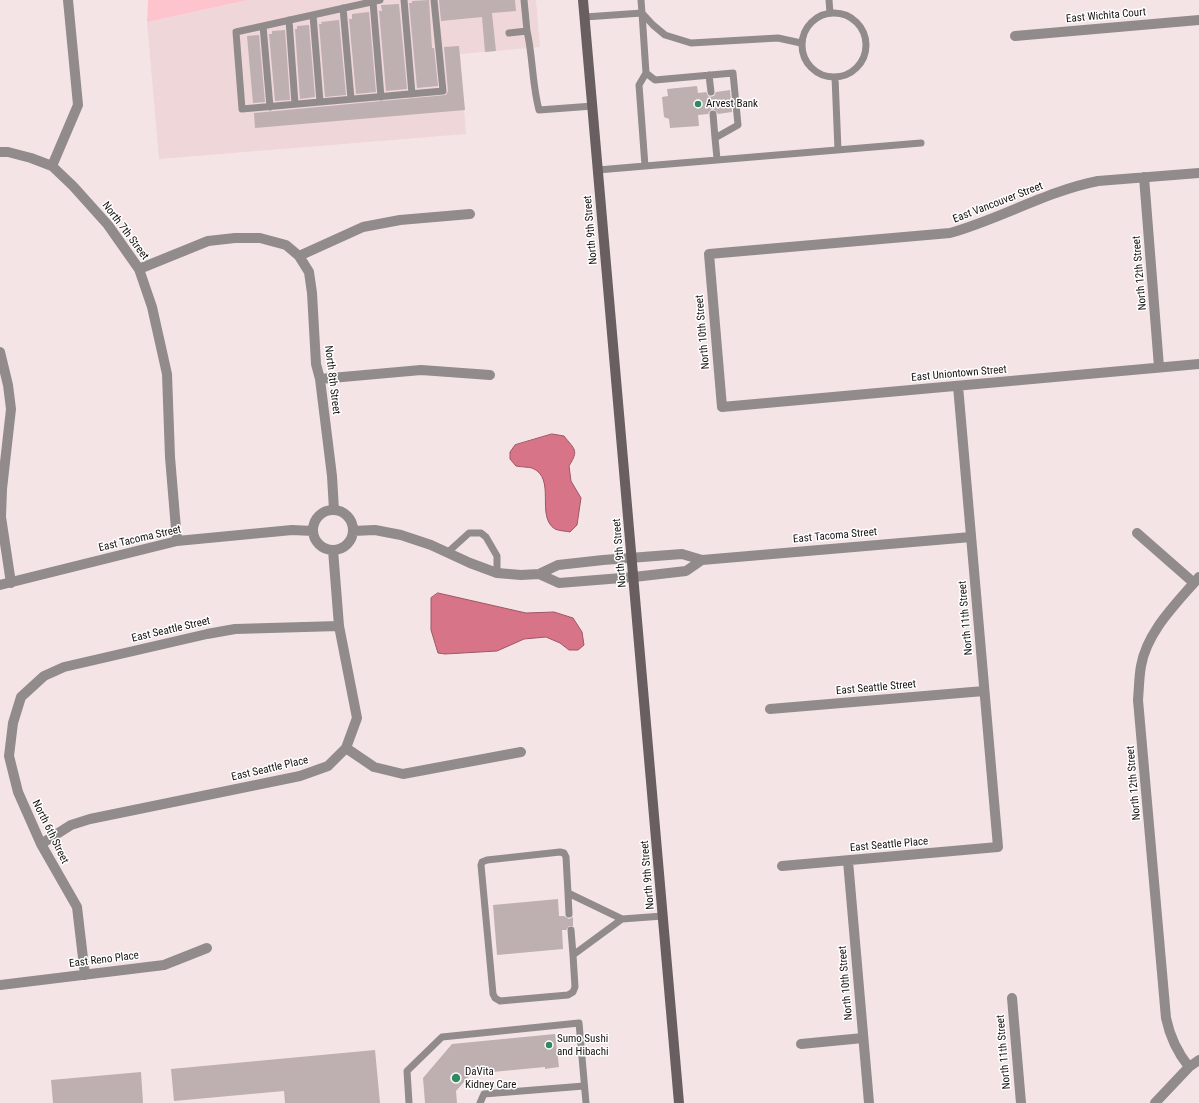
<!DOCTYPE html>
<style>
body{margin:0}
canvas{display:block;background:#f4e4e6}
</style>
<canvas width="1199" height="1103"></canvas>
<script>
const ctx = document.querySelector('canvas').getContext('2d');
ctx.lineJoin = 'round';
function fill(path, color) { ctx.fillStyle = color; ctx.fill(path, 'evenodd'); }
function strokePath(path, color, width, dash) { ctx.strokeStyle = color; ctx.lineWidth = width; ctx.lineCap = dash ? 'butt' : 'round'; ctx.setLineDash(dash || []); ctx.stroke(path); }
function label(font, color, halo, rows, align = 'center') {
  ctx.font = font + ' "Roboto Condensed",sans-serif'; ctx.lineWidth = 3; ctx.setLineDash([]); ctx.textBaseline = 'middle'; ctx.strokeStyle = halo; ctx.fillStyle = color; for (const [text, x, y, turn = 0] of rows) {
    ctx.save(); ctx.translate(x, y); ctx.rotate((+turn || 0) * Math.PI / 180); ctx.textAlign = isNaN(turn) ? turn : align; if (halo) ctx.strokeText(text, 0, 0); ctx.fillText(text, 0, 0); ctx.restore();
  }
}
fill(new Path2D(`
 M250,0H536L540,47L460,54L466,134L159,159L147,22Z`), '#efd6d9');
fill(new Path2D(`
 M148,0H249L147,22Z`), '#fec4cd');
const water = new Path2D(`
 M552,434L564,436C575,450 579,450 569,466L571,481L581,498L577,525L570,532C566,531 559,531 555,529C535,516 557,478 532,468C528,467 521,467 516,466L510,459V452L515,445Z
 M438,593L526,613L554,612L573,618L582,632L584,645L578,650H569L560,643L546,637L524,639L497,651L445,654L438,653L431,630V598Z`);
fill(water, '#d87487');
strokePath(water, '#9e5764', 1);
fill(new Path2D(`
 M429,0L432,48H434L438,86L417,88L409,3H412V1Z
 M439,0H515L516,11L492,13L496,51L485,52L482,17L441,21Z
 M399,4L407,89L386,91L379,11H382L381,5Z
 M369,12L376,92L356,94L349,19H352V14Z
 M339,20L346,95L325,97L319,24H322L321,22Z
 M309,25L315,97L300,99L295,29H297V26Z
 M285,30L290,100L275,101L269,34H272V31Z
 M259,35L265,102L253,103L247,36Z
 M459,46L465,110L255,128L254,113L446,95L448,91L444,47Z
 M697,86L698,93L706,92L709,97L714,96L716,92L730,90L732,112L718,114L715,110L712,109L709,112L708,114L698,115L699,126L670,128L669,119L664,117L662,97L668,96L667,89Z
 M558,899L559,916H564L569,919L573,917V926H569L566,930H562L563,949L497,955L493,905Z
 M555,1034L559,1067L545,1069V1067L471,1074L456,1091L457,1103H425L423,1078L452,1044Z
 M375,1050L380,1103H285L284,1091L174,1101L171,1069Z
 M141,1072L143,1103H53L51,1080Z`), '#beafb1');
strokePath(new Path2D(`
 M380,0L236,32L242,109L443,91L434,0
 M404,0L412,94
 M829,0L830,13
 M373,2L381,97
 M343,8L351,99
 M802 45a32 32 0 1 1 64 0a32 32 0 1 1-64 0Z
 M642,13L653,25L665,35L691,43L778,38L801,43
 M313,15L320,102
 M585,17L642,13L641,0
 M289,20L295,104
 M263,26L270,107
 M527,31C533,57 532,84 539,110L593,106
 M509,33L527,31L524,0
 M646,73L655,80L733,73L738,125L715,138L717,159
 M709,75L711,92
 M835,77L838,150
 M713,114L715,138
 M645,166L921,143
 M598,170L645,166L639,85L646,73L642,13
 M447,553L469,533H481L486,537L497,556V573
 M568,893L569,914
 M622,919L573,955L575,987L573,992L568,995L500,1001L495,998L493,994L481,865L482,862L487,860L560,852L564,853L566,857L568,893L622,919L663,916
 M571,930L573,955
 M409,1103L407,1071L442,1037L579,1023L586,1103
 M480,1103L484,1094L584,1086`), '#928b8c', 7);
strokePath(new Path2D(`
 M1015,36L1199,20
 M0,152H8L31,158L52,166L73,186L108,225L139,269L152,307L167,374L170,457L177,541
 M52,166L78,105L68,0
 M1199,173L1098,181C1047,191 1000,219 950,233L709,254L722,407L1199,364
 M1144,177L1159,367
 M299,256L363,227L400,220L470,214
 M139,269L208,241L235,238H260L286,245L299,256L309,272L312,293L316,364L320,379L332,476L334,510
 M0,352L8,385L11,409L2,489L1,517L11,583
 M320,379L421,370L490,375
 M313 530a20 20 0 1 1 40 0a20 20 0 1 1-40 0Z
 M353,531L375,530L401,535L431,545L470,563L497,573L521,575L539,574L559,583L634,577L686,571L702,560
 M1137,533L1194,583
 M539,574L558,565L603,560L682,554L702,560L971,537
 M0,585L177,541L292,530L313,531
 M770,709L984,691
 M346,748L374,767L403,774L521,752
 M41,844L71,825L90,819L300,776L328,766L346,748L357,718L339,626L333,550
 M848,861L869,1103
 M782,866L998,847L958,386
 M85,975L77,907L41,844L18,792L9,756L13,723L21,697L44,676L64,667L207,634L235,629L339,626
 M0,985L164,965L207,948
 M1012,998L1021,1103
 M801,1044L863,1038
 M1189,1067C1177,1052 1170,1037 1166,1018L1138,700C1139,689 1139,677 1141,666C1147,631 1177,603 1199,577
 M1155,1103L1189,1067L1199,1060`), '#928b8c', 10);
strokePath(new Path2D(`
 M583,0L679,1103`), '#695f60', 10);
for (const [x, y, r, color] of [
 [698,104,4,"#318a5f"],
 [549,1045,4,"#318a5f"],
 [456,1078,5,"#318a5f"]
]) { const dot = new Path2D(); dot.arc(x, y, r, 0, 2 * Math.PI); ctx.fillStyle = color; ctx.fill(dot); strokePath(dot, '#fff', 1.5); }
label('11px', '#171212', '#fff', [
 ["East Wichita Court",1106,16,-5],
 ["East Vancouver Street",998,203,-21],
 ["North 9th Street",591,230,-95],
 ["North 7th Street",125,231,53],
 ["North 12th Street",1140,273,-95],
 ["North 10th Street",703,332,-95],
 ["East Uniontown Street",959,374,-5],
 ["North 8th Street",332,380,83],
 ["East Tacoma Street",835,536,-5],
 ["East Tacoma Street",140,539,-13],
 ["North 9th Street",620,553,-95],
 ["North 11th Street",966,618,-95],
 ["East Seattle Street",171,630,-13],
 ["East Seattle Street",876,688,-5],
 ["East Seattle Place",270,769,-13],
 ["North 12th Street",1134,783,-95],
 ["North 6th Street",50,832,64],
 ["East Seattle Place",889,845,-5],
 ["North 9th Street",648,875,-95],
 ["East Reno Place",104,960,-7],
 ["North 10th Street",846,983,-95],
 ["North 11th Street",1004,1052,-95]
]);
label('11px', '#171212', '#fff', [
 ["Arvest Bank",706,104],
 ["Sumo Sushi",557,1039],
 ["and Hibachi",557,1052],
 ["DaVita",465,1072],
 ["Kidney Care",465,1085]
], 'left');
</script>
